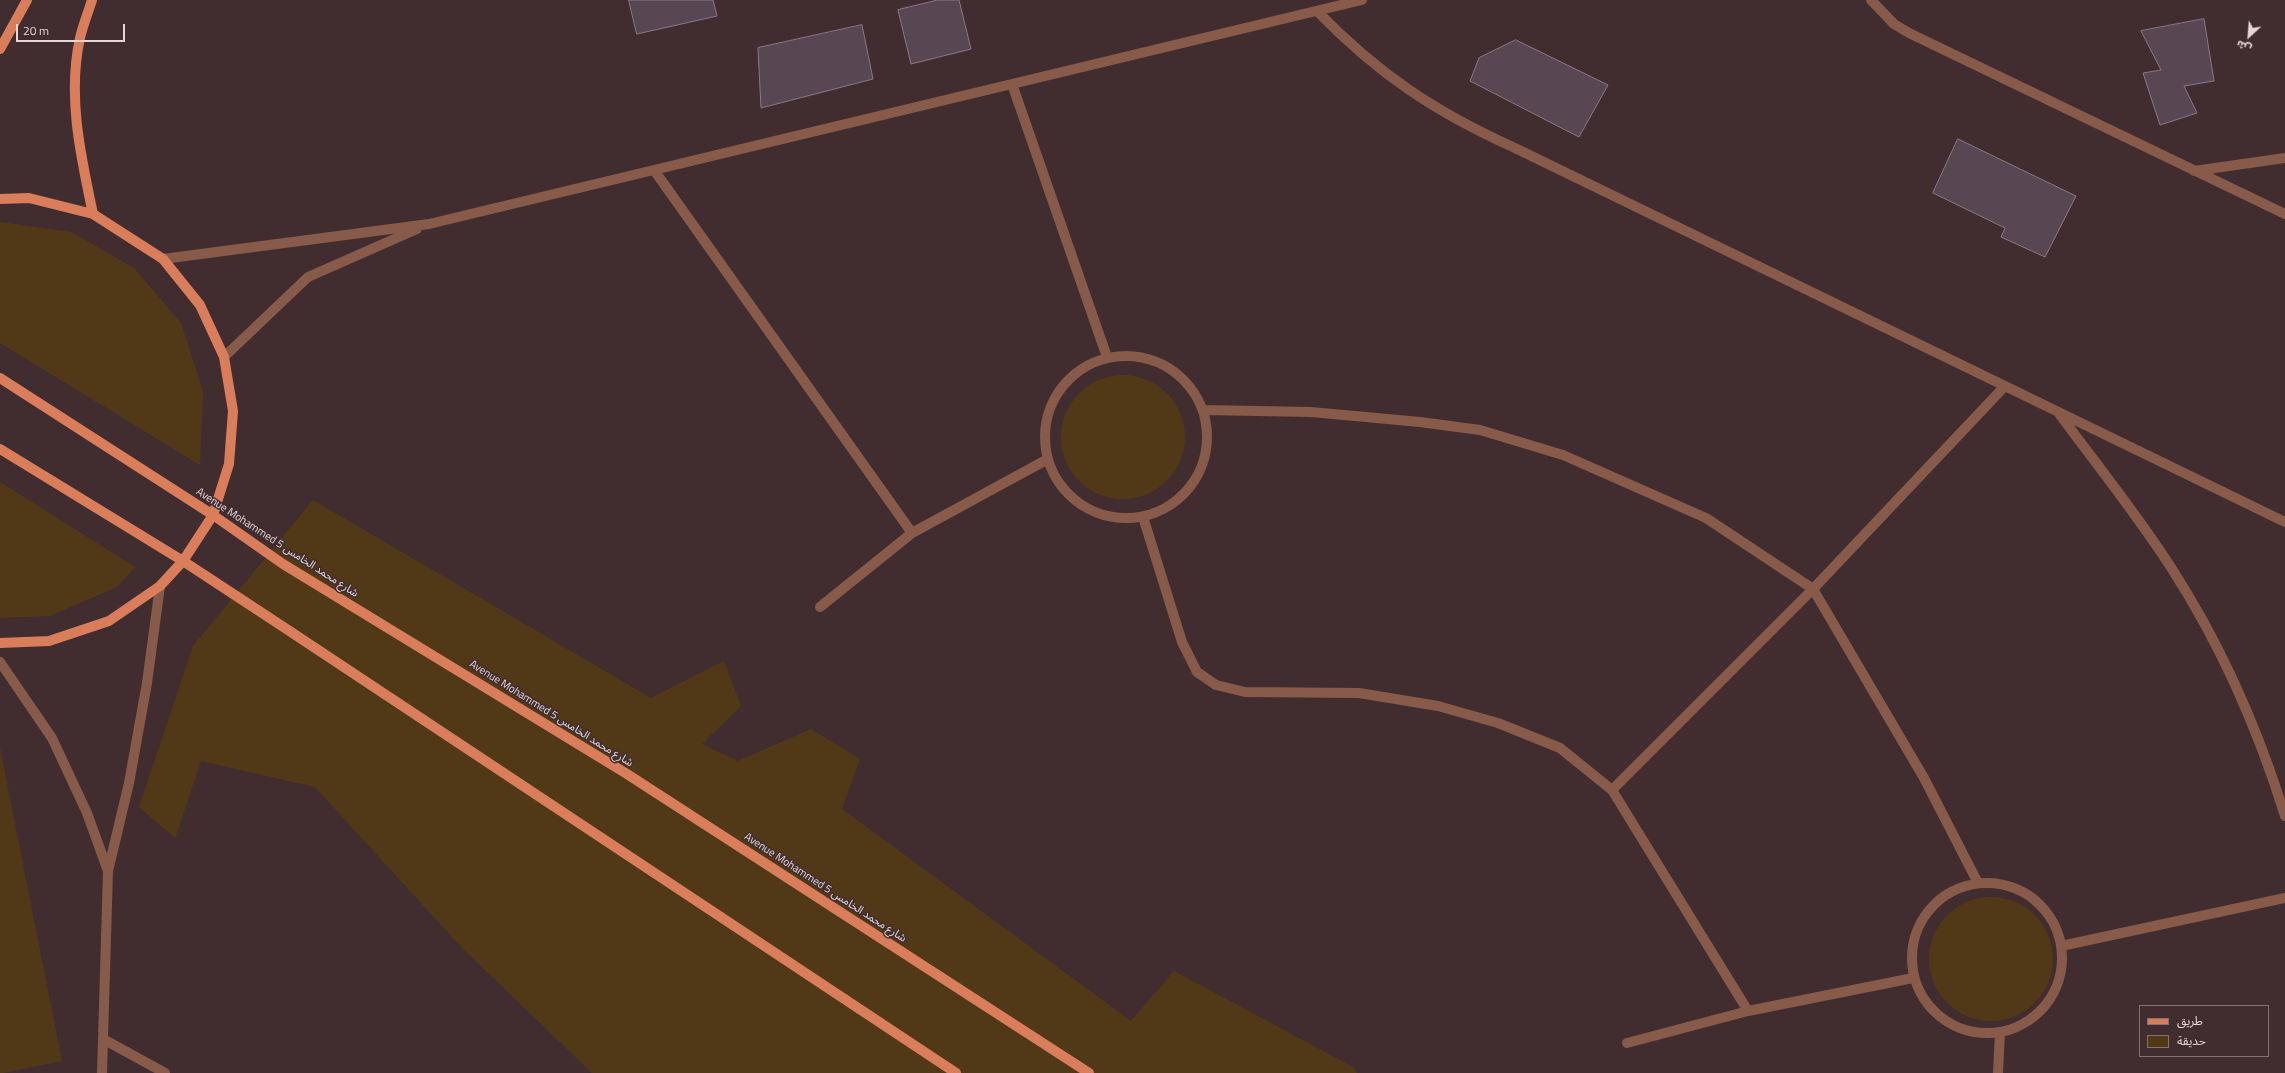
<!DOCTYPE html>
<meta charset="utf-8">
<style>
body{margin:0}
#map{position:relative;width:2285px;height:1073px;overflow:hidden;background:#412d30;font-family:"Titillium Web","Noto Sans Arabic",sans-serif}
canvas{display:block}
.legend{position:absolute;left:2139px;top:1005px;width:130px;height:52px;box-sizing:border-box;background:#412d30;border:1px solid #837173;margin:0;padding:5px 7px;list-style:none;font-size:12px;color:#e5d7d8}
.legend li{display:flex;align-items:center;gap:8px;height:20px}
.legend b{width:20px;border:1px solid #837173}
.north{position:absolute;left:2229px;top:16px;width:40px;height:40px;-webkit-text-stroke:3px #412d30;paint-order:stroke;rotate:206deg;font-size:11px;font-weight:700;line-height:16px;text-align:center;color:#e5d7d8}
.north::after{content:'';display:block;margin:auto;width:14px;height:18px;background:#e5d7d8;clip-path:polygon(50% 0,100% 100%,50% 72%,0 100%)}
.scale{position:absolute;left:16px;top:24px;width:109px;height:18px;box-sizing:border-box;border:2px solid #e5d7d8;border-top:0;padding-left:5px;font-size:12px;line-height:14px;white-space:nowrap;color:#e5d7d8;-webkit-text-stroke:3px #412d30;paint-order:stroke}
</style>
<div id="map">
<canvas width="2285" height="1073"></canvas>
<ul class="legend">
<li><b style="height:5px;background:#d97d5a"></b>طريق</li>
<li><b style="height:11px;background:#513917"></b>حديقة</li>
</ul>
<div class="north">ش</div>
<div class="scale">20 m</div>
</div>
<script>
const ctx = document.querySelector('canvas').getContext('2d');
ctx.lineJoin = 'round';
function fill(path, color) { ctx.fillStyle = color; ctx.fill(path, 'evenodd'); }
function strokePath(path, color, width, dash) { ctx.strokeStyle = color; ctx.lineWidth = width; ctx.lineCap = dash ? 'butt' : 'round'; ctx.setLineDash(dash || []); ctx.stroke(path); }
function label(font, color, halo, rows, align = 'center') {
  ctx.font = font + ' "Titillium Web","Noto Sans Arabic",sans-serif'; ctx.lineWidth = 3; ctx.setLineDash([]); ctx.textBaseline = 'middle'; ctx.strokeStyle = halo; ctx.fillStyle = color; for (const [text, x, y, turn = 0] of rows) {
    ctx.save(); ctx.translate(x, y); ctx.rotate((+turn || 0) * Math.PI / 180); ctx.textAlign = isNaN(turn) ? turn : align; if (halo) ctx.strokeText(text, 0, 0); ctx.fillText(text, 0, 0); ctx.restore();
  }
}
fill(new Path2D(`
 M0,222L71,232L134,268L181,323L203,392L200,465L0,343Z
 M1061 437a62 62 0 1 1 124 0a62 62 0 1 1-124 0Z
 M0,482L135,567L117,587L50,616L0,618Z
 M313,500L651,698L724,661L741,706L702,744L738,761L811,729L860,759L842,809L1131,1021L1174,971L1353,1067L1357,1073H592L463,949L315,787L201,761L175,838L139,807L193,646Z
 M0,748L62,1061L3,1073H0Z
 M1929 959a62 62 0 1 1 124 0a62 62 0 1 1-124 0Z`), '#513917');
const building = new Path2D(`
 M629,0H713L717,16L637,34Z
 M938,0H959L971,49L911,64L898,10Z
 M2204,19L2214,81L2184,86L2197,113L2160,125L2143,73L2161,70L2141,31Z
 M862,25L873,79L761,108L758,48Z
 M1516,40L1608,85L1579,137L1470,81L1479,58Z
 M1958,139L2076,196L2045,257L2001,237L2005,228L1933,193Z`);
fill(building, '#584653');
strokePath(building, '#8b7886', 1);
strokePath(new Path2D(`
 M1871,0L1894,24L1909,33L2285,214
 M1317,11C1378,74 1435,112 1515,148L2285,522
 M1012,84L1107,357
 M654,170L912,533
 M2194,171L2285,158
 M163,259L429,224L1362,0
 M1045 437a81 81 0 1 1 162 0a81 81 0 1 1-162 0Z
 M224,357L308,277L417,229
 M1204,410L1311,412L1420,422L1480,430L1563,455L1706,518L1813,589L1924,778L1978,883
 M2058,412C2096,464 2137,514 2172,569C2221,645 2258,729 2285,816
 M1143,517L1182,642L1197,672L1216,685L1245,692L1359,693L1438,706L1498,723L1560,748L1612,790L1813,589L2005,386
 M820,607L912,533L1048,459
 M0,662L52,738L87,813L108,871
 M1612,790L1748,1011
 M1912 958a75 75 0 1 1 150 0a75 75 0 1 1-150 0Z
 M2061,946L2285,898
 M103,1039L165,1073
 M1627,1043L1748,1011L1913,978
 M102,1073L108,871L129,783L147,683L160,586
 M1998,1073L2000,1032`), '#875a49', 10);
strokePath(new Path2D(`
 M92,0C88,13 83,25 80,38C67,96 81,157 93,214
 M0,49L27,0
 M0,199L29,198L93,214L163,259L200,305L224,357L233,411L229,464L213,515L183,561L160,586L109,621L49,641L0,643
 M0,378L213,515L283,564L627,774L1089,1073
 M0,449L183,561L285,628L956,1073`), '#d97d5a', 10);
label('11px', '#e5d7d8', '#412d30', [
 ["Avenue Mohammed 5 شارع محمد الخامس",277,543,33],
 ["Avenue Mohammed 5 شارع محمد الخامس",551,714,32],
 ["Avenue Mohammed 5 شارع محمد الخامس",825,888,33]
]);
</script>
